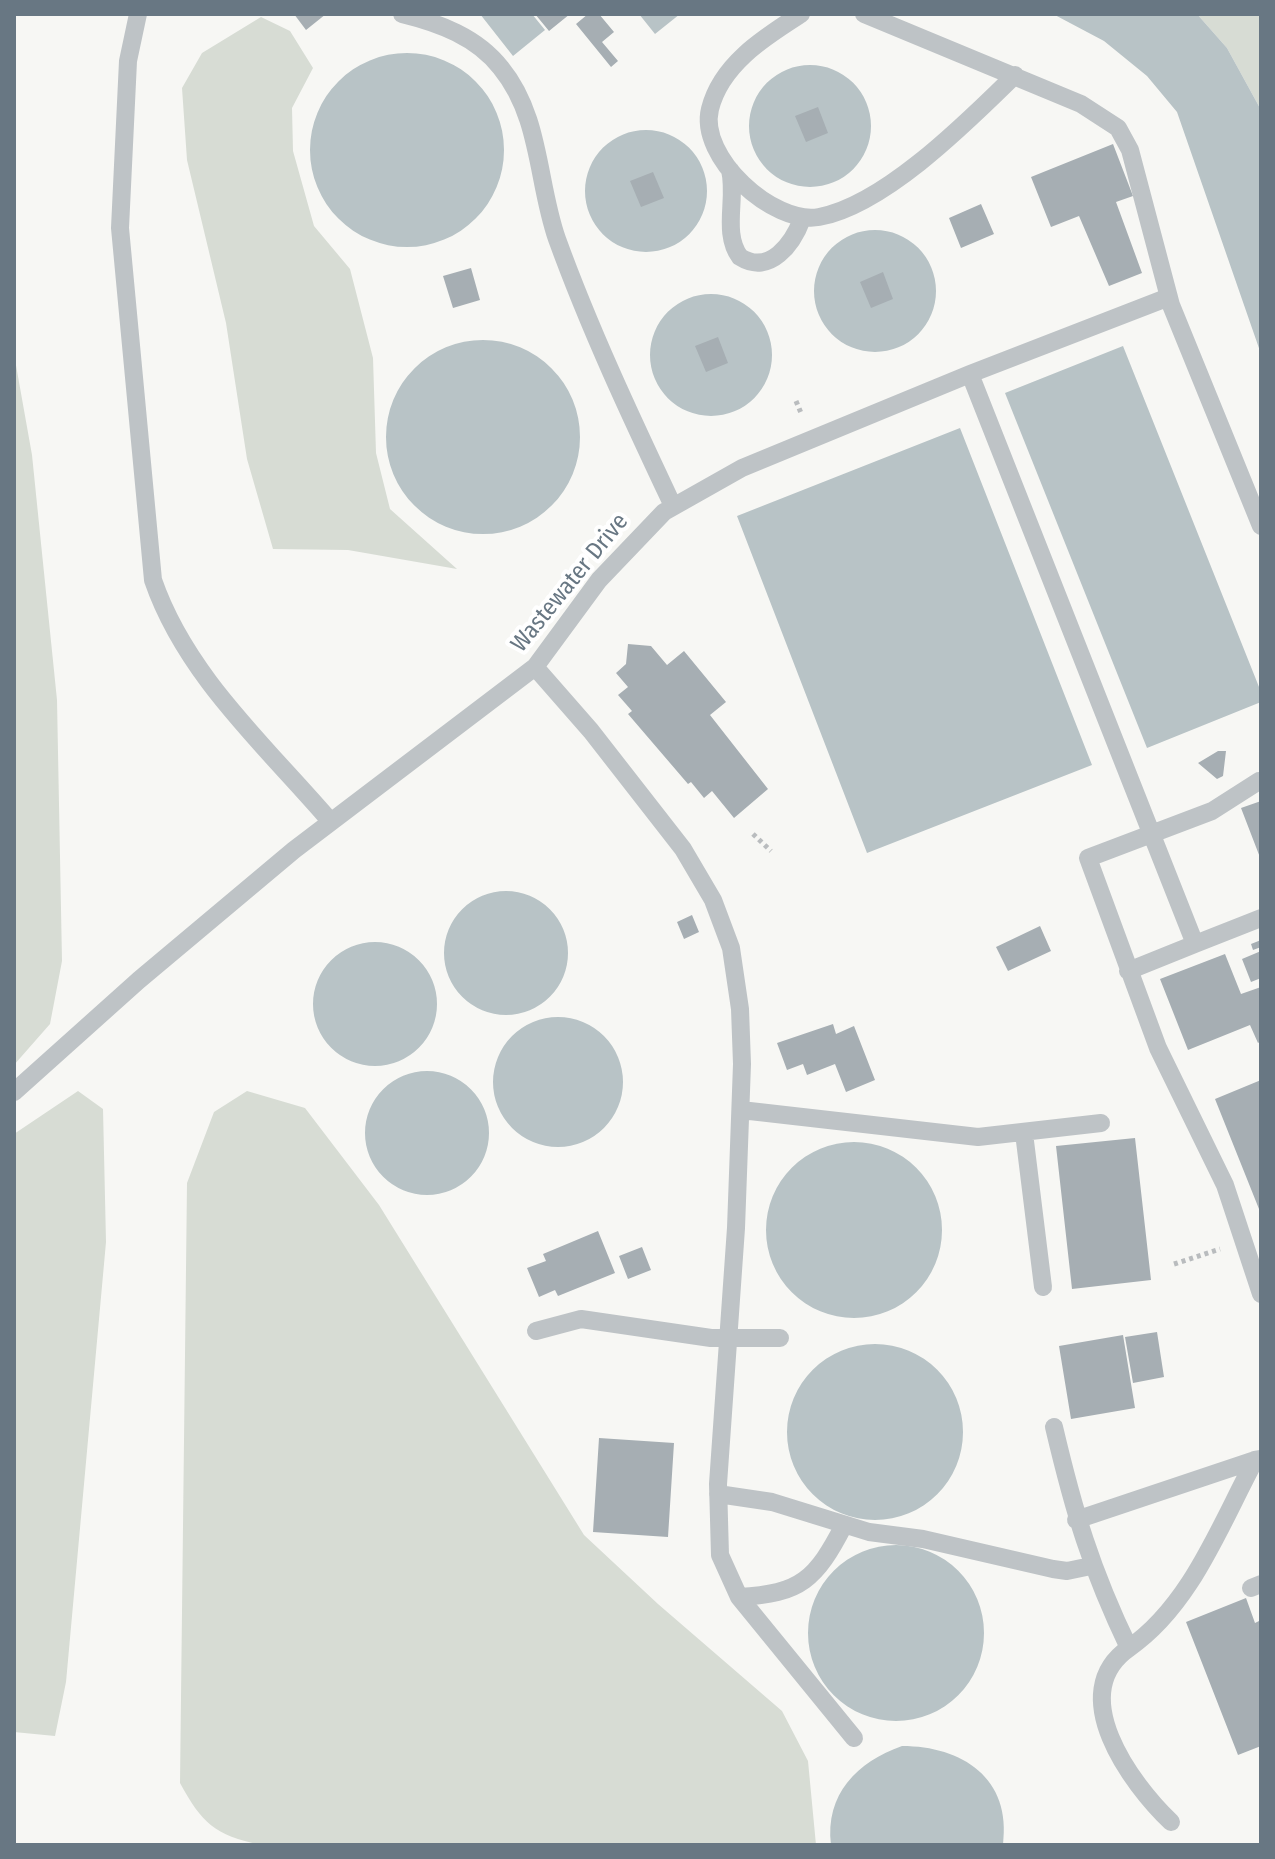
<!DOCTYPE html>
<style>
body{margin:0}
#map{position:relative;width:1275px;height:1859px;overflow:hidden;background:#f7f7f4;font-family:"Fira Sans Condensed",sans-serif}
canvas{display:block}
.frame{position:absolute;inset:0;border:16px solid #687783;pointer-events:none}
</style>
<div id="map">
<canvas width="1275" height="1859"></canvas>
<div class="frame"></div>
</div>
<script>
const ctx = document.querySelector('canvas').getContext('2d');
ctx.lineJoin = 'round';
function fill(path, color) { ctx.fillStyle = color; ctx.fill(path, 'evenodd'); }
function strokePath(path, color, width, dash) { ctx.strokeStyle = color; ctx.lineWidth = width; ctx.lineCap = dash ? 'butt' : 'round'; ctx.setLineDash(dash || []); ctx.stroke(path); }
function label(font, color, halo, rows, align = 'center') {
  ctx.font = font + ' "Fira Sans Condensed",sans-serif'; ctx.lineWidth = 8; ctx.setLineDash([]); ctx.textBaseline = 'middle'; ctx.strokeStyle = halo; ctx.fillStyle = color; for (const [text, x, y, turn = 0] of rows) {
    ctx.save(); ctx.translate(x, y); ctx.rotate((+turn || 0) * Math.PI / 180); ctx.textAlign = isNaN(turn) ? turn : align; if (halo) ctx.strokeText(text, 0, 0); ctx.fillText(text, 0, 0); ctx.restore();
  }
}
fill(new Path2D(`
 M1197,14H1261V110L1227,48Z
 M261,17L290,31L313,68L292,108L293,151L314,226L350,269L373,358L376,453L390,509L457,569L348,550L273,549L247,459L226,323L187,160L182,88L202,53Z
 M14,354L32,455L57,700L62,961L50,1024L14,1065Z
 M78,1091L103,1109L106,1242L66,1682L55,1736L14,1732V1134Z
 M247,1091L305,1108L379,1205L584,1535L658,1604L782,1711L808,1761L816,1845H261C214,1835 202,1823 180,1783L187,1183L214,1112Z`), '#d7dcd4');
fill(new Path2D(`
 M480,14H532L545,30L513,56Z
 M639,14H680L655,34Z
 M1053,14H1197L1227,48L1261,110V354L1177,112L1147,76L1104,41Z
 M310 150a97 97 0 1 1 194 0a97 97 0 1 1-194 0Z
 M749 126a61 61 0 1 1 122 0a61 61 0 1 1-122 0Z
 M585 191a61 61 0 1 1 122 0a61 61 0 1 1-122 0Z
 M814 291a61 61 0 1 1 122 0a61 61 0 1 1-122 0Z
 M650 355a61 61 0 1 1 122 0a61 61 0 1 1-122 0Z
 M386 437a97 97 0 1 1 194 0a97 97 0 1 1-194 0Z
 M1123,346L1261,692V702L1147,748L1005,393Z
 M960,428L1092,765L867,853L737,516Z
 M444 953a62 62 0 1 1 124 0a62 62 0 1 1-124 0Z
 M313 1004a62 62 0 1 1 124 0a62 62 0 1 1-124 0Z
 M493 1082a65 65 0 1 1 130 0a65 65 0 1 1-130 0Z
 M365 1133a62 62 0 1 1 124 0a62 62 0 1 1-124 0Z
 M766 1230a88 88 0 1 1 176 0a88 88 0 1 1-176 0Z
 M787 1432a88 88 0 1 1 176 0a88 88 0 1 1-176 0Z
 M808 1633a88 88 0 1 1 176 0a88 88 0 1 1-176 0Z
 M902,1746C962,1746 1012,1778 1003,1845H831C825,1794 857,1762 902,1746Z`), '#b8c3c6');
fill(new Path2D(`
 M294,14H326L306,30Z
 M535,14H570L549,31Z
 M588,14H599L614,32L602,42L618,61L611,67L576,24Z
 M818,107L828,133L806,142L795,116Z
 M1113,144L1133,196L1116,202L1142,273L1109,286L1079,216L1051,227L1031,177Z
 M653,172L664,198L641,207L630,181Z
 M981,204L994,234L961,248L949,218Z
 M471,268L480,300L453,308L443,276Z
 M883,272L893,299L871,308L860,282Z
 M718,337L728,363L706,372L695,346Z
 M628,644L651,646L667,665L684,651L726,702L710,715L768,789L734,818L712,791L704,798L691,782L688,784L628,714L632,711L618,695L628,687L616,673L626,664Z
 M1218,751H1226L1223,776L1217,779L1198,763Z
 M1261,801V860L1241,808Z
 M692,915L699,932L684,939L677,922Z
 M1040,926L1051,951L1008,971L996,947Z
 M1261,940V947L1253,950L1251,944Z
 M1261,951V978L1251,982L1242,959Z
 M1225,954L1241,994L1261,987V1041L1258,1043L1250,1025L1188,1050L1160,979Z
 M833,1024L836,1034L854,1026L875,1080L846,1092L835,1064L807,1075L803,1064L787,1070L777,1043Z
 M1261,1080V1214L1215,1099Z
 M1135,1138L1151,1280L1072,1289L1056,1146Z
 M598,1231L615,1273L558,1296L555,1290L539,1297L527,1268L546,1261L543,1254Z
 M642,1247L651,1270L628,1279L619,1256Z
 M1157,1332L1164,1377L1133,1383L1125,1337Z
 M1123,1335L1135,1408L1071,1419L1059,1346Z
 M599,1438L674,1443L668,1537L593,1532Z
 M1246,1598L1255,1623L1261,1620V1746L1238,1755L1186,1622Z`), '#a6aeb3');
strokePath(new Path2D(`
 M796,401L801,413
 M753,834L771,851
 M1174,1264L1220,1249`), '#b9bcbe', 5, [4, 4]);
strokePath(new Path2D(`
 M138,14L128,61L120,228L153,580C186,676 266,746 331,822
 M402,14C439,23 477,37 501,68C541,117 537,182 557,239C590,330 632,419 673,506
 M801,14C765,37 721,64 710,109C698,157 773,225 819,217C885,205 969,120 1015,75
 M864,14L1081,104L1118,128L1130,150L1171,305L1261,526
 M730,170C737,198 722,233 740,257C770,276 793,243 802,219
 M970,374L1195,944L1261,918
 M535,667L591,731L683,849L713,900L731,948L740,1009L742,1064L736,1228L718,1484L720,1555L739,1597L854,1738
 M1259,781L1212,811L1088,858L1158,1048L1225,1185L1261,1294
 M1128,971L1195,944
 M14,1092L139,980L294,850L535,667L599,580L664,512L742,468L970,374L1169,297
 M741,1110L978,1137L1101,1123
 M1024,1133L1043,1287
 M536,1331L581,1319L711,1338H780
 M1054,1427C1074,1512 1091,1569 1129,1648C1191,1605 1220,1525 1255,1460L1261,1459
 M718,1494L772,1502L869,1532L923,1539L1053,1569L1067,1571L1091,1566
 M1076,1520L1255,1460
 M1251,1588L1261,1584
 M739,1597C801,1594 816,1579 844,1525
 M1129,1648C1064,1693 1131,1784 1171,1822`), '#bec3c6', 18);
label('24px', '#687783', '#fff', [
 ["Wastewater Drive",570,583,-51]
]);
</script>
